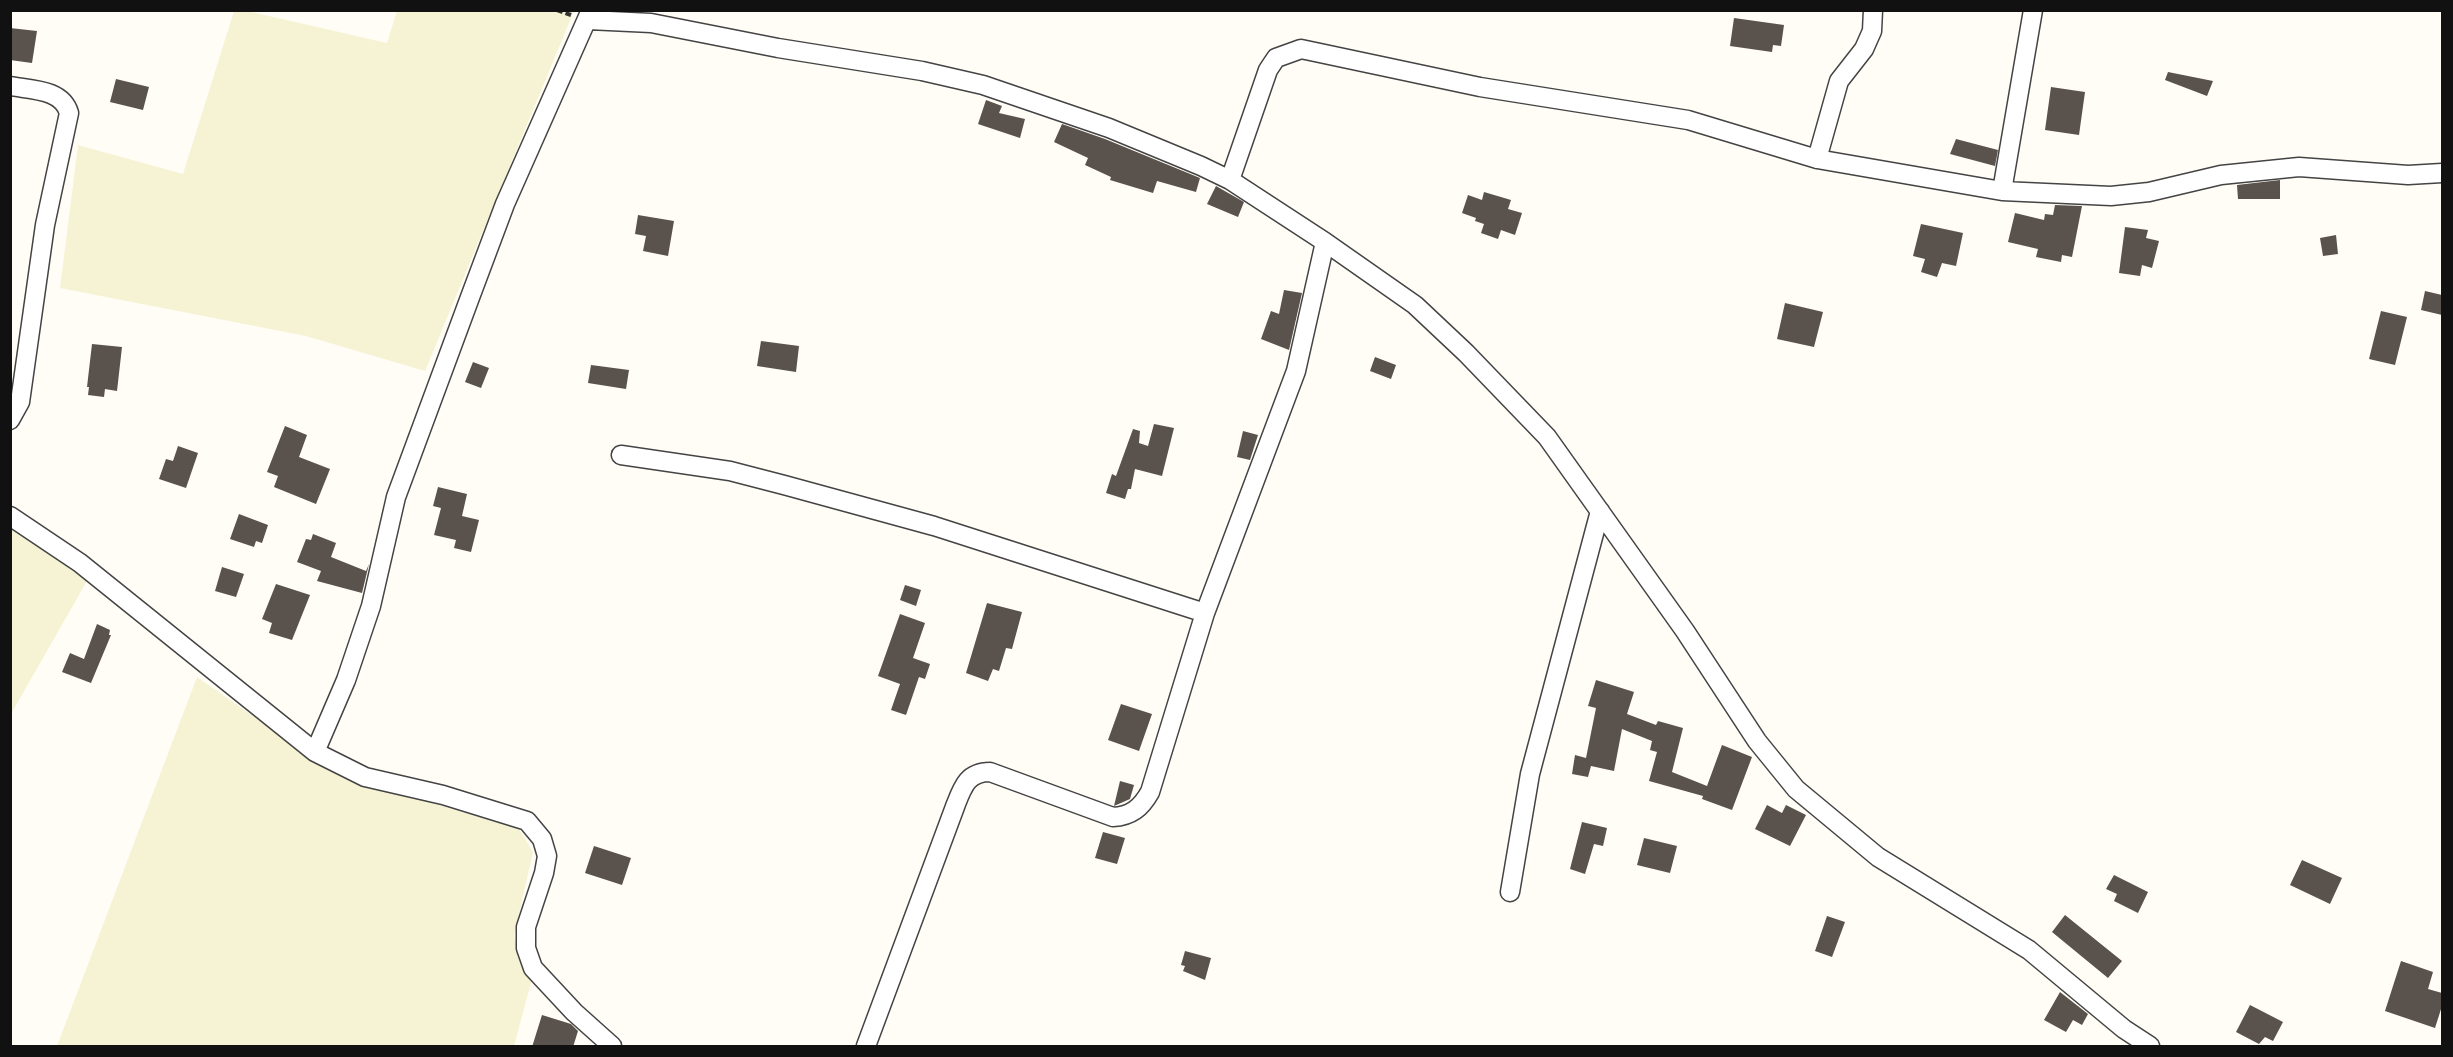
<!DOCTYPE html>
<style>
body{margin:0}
#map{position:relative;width:2453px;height:1057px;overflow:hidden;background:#fffdf5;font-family:Literata,serif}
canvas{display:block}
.frame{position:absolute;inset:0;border:12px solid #111;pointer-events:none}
</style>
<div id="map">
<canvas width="2453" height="1057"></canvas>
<div class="frame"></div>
</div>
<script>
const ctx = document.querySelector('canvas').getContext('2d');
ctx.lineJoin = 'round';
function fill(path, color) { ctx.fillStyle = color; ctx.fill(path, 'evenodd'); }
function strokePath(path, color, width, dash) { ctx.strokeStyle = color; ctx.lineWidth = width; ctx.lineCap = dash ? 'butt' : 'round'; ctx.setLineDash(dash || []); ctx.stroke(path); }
fill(new Path2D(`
 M234,11H247L387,43L397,11H574L425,371L306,336L60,288L78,145L183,174Z
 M11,529L16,530L87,581L11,714Z
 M197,677L336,774L519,829L533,852L514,936L531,983L514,1046H57Z`), '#f6f3d4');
fill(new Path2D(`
 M1734,18L1784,25L1781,46L1773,45L1772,52L1730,46Z
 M10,28L37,31L32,63L10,60Z
 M2168,72L2213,81L2207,96L2165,80Z
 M116,79L149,87L143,110L110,102Z
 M2051,87L2085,92L2079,135L2045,130Z
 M986,100L1002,106L999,113L1025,119L1020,138L978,124Z
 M1062,124L1105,139L1200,178L1196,192L1157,181L1153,193L1110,180L1111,177L1085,165L1088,158L1054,142Z
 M1956,139L1998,150L1995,166L1950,154Z
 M2280,180V199H2238L2237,185Z
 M1216,186L1244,202L1238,217L1207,204Z
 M1484,192L1511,200L1508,209L1522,213L1515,235L1501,230L1498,239L1481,233L1484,224L1475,221L1476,218L1462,213L1468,195L1482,200Z
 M2055,205L2082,206L2072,257L2062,255L2061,262L2036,257L2038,249L2008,242L2015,213L2044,220L2045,214L2053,215Z
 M638,215L674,221L668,256L643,251L646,236L635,234Z
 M1921,224L1963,233L1956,266L1942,263L1937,277L1921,272L1925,259L1913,256Z
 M2125,227L2148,230L2146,238L2159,241L2152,268L2142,265L2140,276L2119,273Z
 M2336,235L2338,254L2323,256L2320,238Z
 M1284,290L1302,293L1289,350L1261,339L1271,311L1279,314Z
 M2425,291L2442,295V315L2421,310Z
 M1785,303L1823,312L1814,347L1777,339Z
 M2381,311L2407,317L2395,365L2369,359Z
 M761,341L799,346L796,372L757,366Z
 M92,344L122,347L117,391L105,389L104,397L88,395L89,387H87Z
 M1375,357L1396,365L1391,379L1370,371Z
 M473,362L489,368L481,388L465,382Z
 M591,365L629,370L626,389L588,383Z
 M1154,424L1174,428L1162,476L1135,469L1131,489H1128L1125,499L1106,493L1112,474L1116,476L1133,429L1140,431L1139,443L1148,446Z
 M285,426L307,435L299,457L330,469L316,504L274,487L278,476L267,472Z
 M1243,431L1258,435L1250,460L1237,457Z
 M178,446L198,453L186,488L159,479L166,459L173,461Z
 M438,487L467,494L462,516L479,520L471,552L454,548L456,540L434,535L441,508L433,506Z
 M239,514L268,525L262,543L256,541L254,547L230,539Z
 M313,534L336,543L331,557L366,571L369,564L362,593L317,581L321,571L297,562L306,539L311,540Z
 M222,567L244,574L236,597L215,591Z
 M276,584L310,595L292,640L269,633L272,623L262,619Z
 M905,585L921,590L916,606L900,600Z
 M987,603L1022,612L1012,649L1006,648L999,671L993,669L988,681L966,673Z
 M900,614L925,623L913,658L930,664L925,679L919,677L906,715L891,710L900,684L878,676Z
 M97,624L110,630L109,635H111L91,683L62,672L70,653L84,659Z
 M1596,680L1634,692L1627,714L1656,725L1658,721L1683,728L1672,772L1707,786L1722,745L1752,757L1732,810L1702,799L1703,796L1649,781L1657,752L1650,750L1652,741L1622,729L1614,771L1591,766L1588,777L1572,774L1575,755L1586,758L1596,708L1588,706Z
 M1121,704L1152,714L1139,751L1108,740Z
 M1120,781L1134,785L1130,799L1114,806Z
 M1767,805L1782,813L1786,805L1806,815L1790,846L1755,829Z
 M1582,822L1607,828L1603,846L1594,844L1585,874L1570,869Z
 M1103,832L1125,838L1117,864L1095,858Z
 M1644,838L1677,846L1670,873L1637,865Z
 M594,846L631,858L622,885L585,873Z
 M2302,860L2342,878L2330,904L2290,885Z
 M2114,875L2148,892L2138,913L2114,901L2117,894L2106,889Z
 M2065,915L2122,961L2108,978L2052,932Z
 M1827,916L1845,922L1832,957L1815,951Z
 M1185,951L1211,958L1205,980L1183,971L1185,966L1181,965Z
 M2401,961L2433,972L2428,989L2442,993V1006L2435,1028L2385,1011Z
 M2060,992L2088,1014L2082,1025L2073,1020L2066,1032L2044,1020Z
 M2250,1005L2283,1022L2273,1041L2265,1037L2259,1044L2236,1032Z
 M542,1015L571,1024L578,1031L573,1047H532Z`), '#5a524d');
const street = new Path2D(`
 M588,20L651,23L778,48L922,71L983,85L1109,128L1201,166L1230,180L1325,242L1415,305L1466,353L1547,437L1685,631L1757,741L1796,789L1878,857L2029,950L2124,1029L2150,1046
 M10,86C32,90 62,89 69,113L45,225L20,402L10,420
 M1817,159L1839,81L1864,49L1872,31L1873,10
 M1230,180L1268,70L1276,58L1301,49L1480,87L1688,120L1817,159L2002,191L2111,196L2149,192L2221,175L2299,167L2408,175L2442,173
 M2002,191L2033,10
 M621,455L730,471L784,485L934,526L1205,613
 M10,516L80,563L315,752L365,777L443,795L527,821L542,839L547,856L544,873L526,927V948L533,968L574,1012L612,1046
 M315,752L346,680L371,606L396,497L469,300L505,204L591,10
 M1510,892L1530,774L1600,511
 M866,1046L956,804C963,786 968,772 990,772L1113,817C1131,816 1141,808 1150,792L1205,613L1296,371L1325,242`);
strokePath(street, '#444', 21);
strokePath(new Path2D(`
 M557,10L571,15`), '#333', 4, [6, 3]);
strokePath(street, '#fff', 18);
</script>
